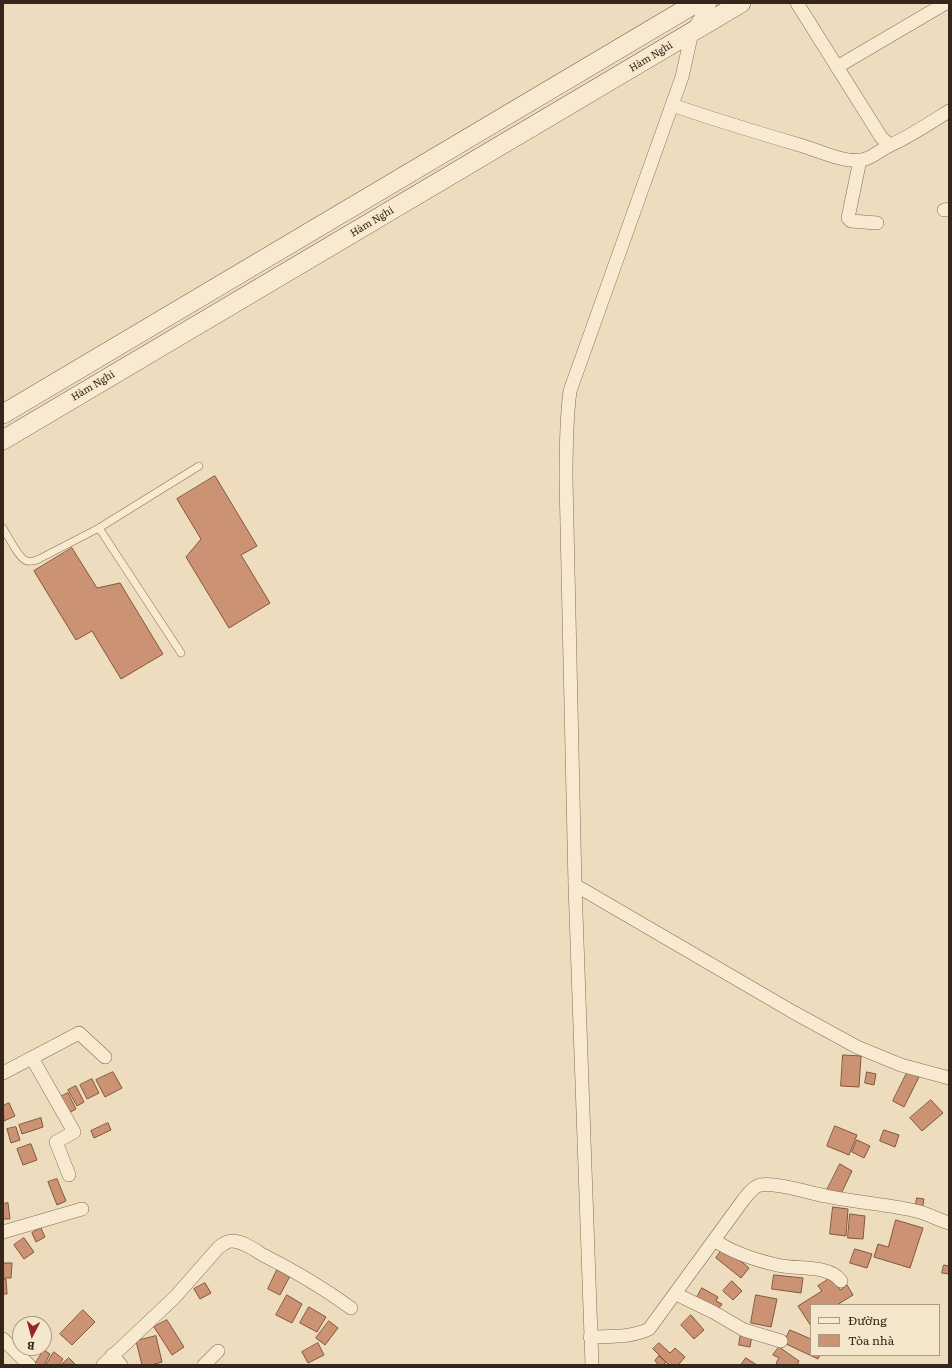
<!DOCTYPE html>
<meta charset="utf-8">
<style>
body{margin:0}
#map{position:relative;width:952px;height:1368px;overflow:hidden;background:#eddcbd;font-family:Literata,serif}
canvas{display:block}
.frame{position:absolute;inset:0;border:4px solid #34261b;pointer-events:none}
.legend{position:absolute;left:810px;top:1304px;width:130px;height:52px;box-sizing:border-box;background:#f4e7cc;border:1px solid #a79a85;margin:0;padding:5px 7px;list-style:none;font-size:12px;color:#34261b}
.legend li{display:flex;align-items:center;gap:8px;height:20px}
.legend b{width:20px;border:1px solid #a79a85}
.north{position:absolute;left:12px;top:1316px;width:40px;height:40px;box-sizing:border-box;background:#f4e7cc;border:1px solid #a79a85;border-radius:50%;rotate:186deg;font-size:11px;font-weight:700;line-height:16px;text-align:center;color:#34261b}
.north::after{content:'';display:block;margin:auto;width:14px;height:18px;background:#93272d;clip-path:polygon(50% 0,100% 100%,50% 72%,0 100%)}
</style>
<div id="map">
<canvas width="952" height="1368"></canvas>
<div class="frame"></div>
<ul class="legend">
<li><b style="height:5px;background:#f8ead0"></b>Đường</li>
<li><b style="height:11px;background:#cb9373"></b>Tòa nhà</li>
</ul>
<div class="north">B</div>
</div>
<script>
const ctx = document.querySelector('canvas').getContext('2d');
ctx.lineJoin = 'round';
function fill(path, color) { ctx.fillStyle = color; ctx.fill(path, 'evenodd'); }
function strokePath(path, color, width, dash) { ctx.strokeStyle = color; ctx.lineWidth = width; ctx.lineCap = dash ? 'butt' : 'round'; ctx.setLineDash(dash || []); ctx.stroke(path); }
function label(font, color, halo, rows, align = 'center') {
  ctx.font = font + ' Literata,serif'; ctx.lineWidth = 3.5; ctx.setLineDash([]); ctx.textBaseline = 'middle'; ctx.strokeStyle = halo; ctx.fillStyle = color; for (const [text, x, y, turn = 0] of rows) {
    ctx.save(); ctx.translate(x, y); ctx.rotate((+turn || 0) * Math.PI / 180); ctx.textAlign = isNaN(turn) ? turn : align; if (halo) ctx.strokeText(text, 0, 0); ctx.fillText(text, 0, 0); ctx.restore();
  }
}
const building = new Path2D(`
 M215,476L257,546L241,555L270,603L229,628L186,557L201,539L177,499Z
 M72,548L97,588L120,583L163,654L121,679L92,631L76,640L34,571Z
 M843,1055L861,1056L859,1087L841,1086Z
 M908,1071L919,1077L904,1107L893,1101Z
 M113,1072L122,1088L105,1097L96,1080Z
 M867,1072L876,1074L874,1085L865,1083Z
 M92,1079L99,1093L87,1099L80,1085Z
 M76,1086L84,1102L77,1106L68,1090Z
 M68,1093L76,1109L69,1113L60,1097Z
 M931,1100L943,1113L922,1131L910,1118Z
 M9,1103L15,1116L4,1121L3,1106Z
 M41,1118L43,1127L22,1134L19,1125Z
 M108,1123L111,1130L94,1138L91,1131Z
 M835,1126L857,1135L849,1155L827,1146Z
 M16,1127L20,1140L11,1143L7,1129Z
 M884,1130L899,1135L895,1147L880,1141Z
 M857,1140L870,1146L864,1158L852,1152Z
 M31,1144L37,1160L23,1165L17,1149Z
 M840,1164L852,1171L840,1196L827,1190Z
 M57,1179L66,1201L57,1205L48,1182Z
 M917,1198L924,1199L922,1211L915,1210Z
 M8,1203L10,1219H3V1204Z
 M833,1207L848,1209L846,1236L830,1234Z
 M850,1214L865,1216L863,1239L848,1238Z
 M896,1220L923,1228L910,1268L874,1257L878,1244L888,1247Z
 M41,1228L45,1237L36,1242L32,1233Z
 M24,1238L34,1252L24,1259L14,1245Z
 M724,1247L749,1268L741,1278L716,1258Z
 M855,1249L872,1254L867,1268L850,1263Z
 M3,1263H12L11,1278H3Z
 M944,1265L949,1266V1274L942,1273Z
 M277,1270L290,1276L280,1295L268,1289Z
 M774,1275L803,1278L801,1293L772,1289Z
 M832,1277L840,1290L847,1285L853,1295L837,1305H811V1326L798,1306L822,1291L818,1286Z
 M3,1279H6L7,1294H3Z
 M732,1281L742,1291L733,1300L723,1291Z
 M205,1283L211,1293L200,1299L194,1289Z
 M702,1288L718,1297L716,1301L722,1304L717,1311L696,1299Z
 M287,1295L302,1304L292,1323L276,1315Z
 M756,1295L777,1299L771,1327L751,1323Z
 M309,1307L326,1317L317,1332L300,1323Z
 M83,1310L95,1322L72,1345L60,1334Z
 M691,1315L704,1330L694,1339L681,1325Z
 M167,1320L184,1347L172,1355L154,1327Z
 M329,1321L338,1328L325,1345L316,1338Z
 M790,1330L811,1339V1355H820L818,1359L784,1343Z
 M741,1333L752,1335L750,1347L739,1345Z
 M156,1336L162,1362L151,1365H142L136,1341Z
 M318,1343L324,1355L308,1363L302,1352Z
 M659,1343L670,1353L675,1348L685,1357L678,1365H669L653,1349Z
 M779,1347L799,1361L797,1365H779L776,1363L779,1358L773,1355Z
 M44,1350L50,1354L44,1365H36L35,1364Z
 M54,1352L63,1359L59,1365H46Z
 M659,1356L666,1362L663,1365H659L655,1361Z
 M69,1358L76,1365L62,1364Z
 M746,1358L757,1365H741Z`);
fill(building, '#cb9373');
strokePath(building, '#83553d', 1);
const lane = new Path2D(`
 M3,528C8,536 19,559 27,561C30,562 33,561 37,560L99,528L199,466
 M99,528L181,653`);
const street = new Path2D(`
 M797,3L881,137L887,143L892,144
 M837,67L946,3
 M672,105C715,120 759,133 803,146C819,151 845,163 862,160C873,158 881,149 891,145C912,135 930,123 949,111
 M860,160L848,218L851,221L877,223
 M944,210L949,209
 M575,885L793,1012L857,1047L901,1065L949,1078
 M32,1058L74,1132L56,1142L69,1175
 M3,1073L79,1033L105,1057
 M3,1232L82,1209
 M714,1240C733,1253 755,1260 777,1265C796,1270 829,1264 841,1281
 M676,1294L715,1313L744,1330L781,1341
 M590,1337C611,1336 630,1338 649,1329L744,1199C748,1194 753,1187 760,1185C777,1182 809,1193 826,1196C857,1203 890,1204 920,1212C930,1215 939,1220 949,1223
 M3,1339L29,1365
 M112,1355L121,1365
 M103,1365L175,1297L219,1247C223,1244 227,1241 232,1241C243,1241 255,1250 263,1255C295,1271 322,1287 351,1308
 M204,1365L218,1351
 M592,1365L575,885L566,480C566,450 566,421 570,391L682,77L692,32L710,3`);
const secondary = new Path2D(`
 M3,414L696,3
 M3,440L741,3`);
strokePath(lane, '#846d57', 8);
strokePath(street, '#846d57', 14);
strokePath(secondary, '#664e3a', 20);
strokePath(lane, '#f8ead0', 7);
strokePath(street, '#f8ead0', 13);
strokePath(secondary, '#f8ead0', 19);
label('10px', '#34261b', '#f4e7cc', [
 ["Hàm Nghi",651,57,-31],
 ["Hàm Nghi",372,222,-31],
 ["Hàm Nghi",93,386,-31]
]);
</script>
